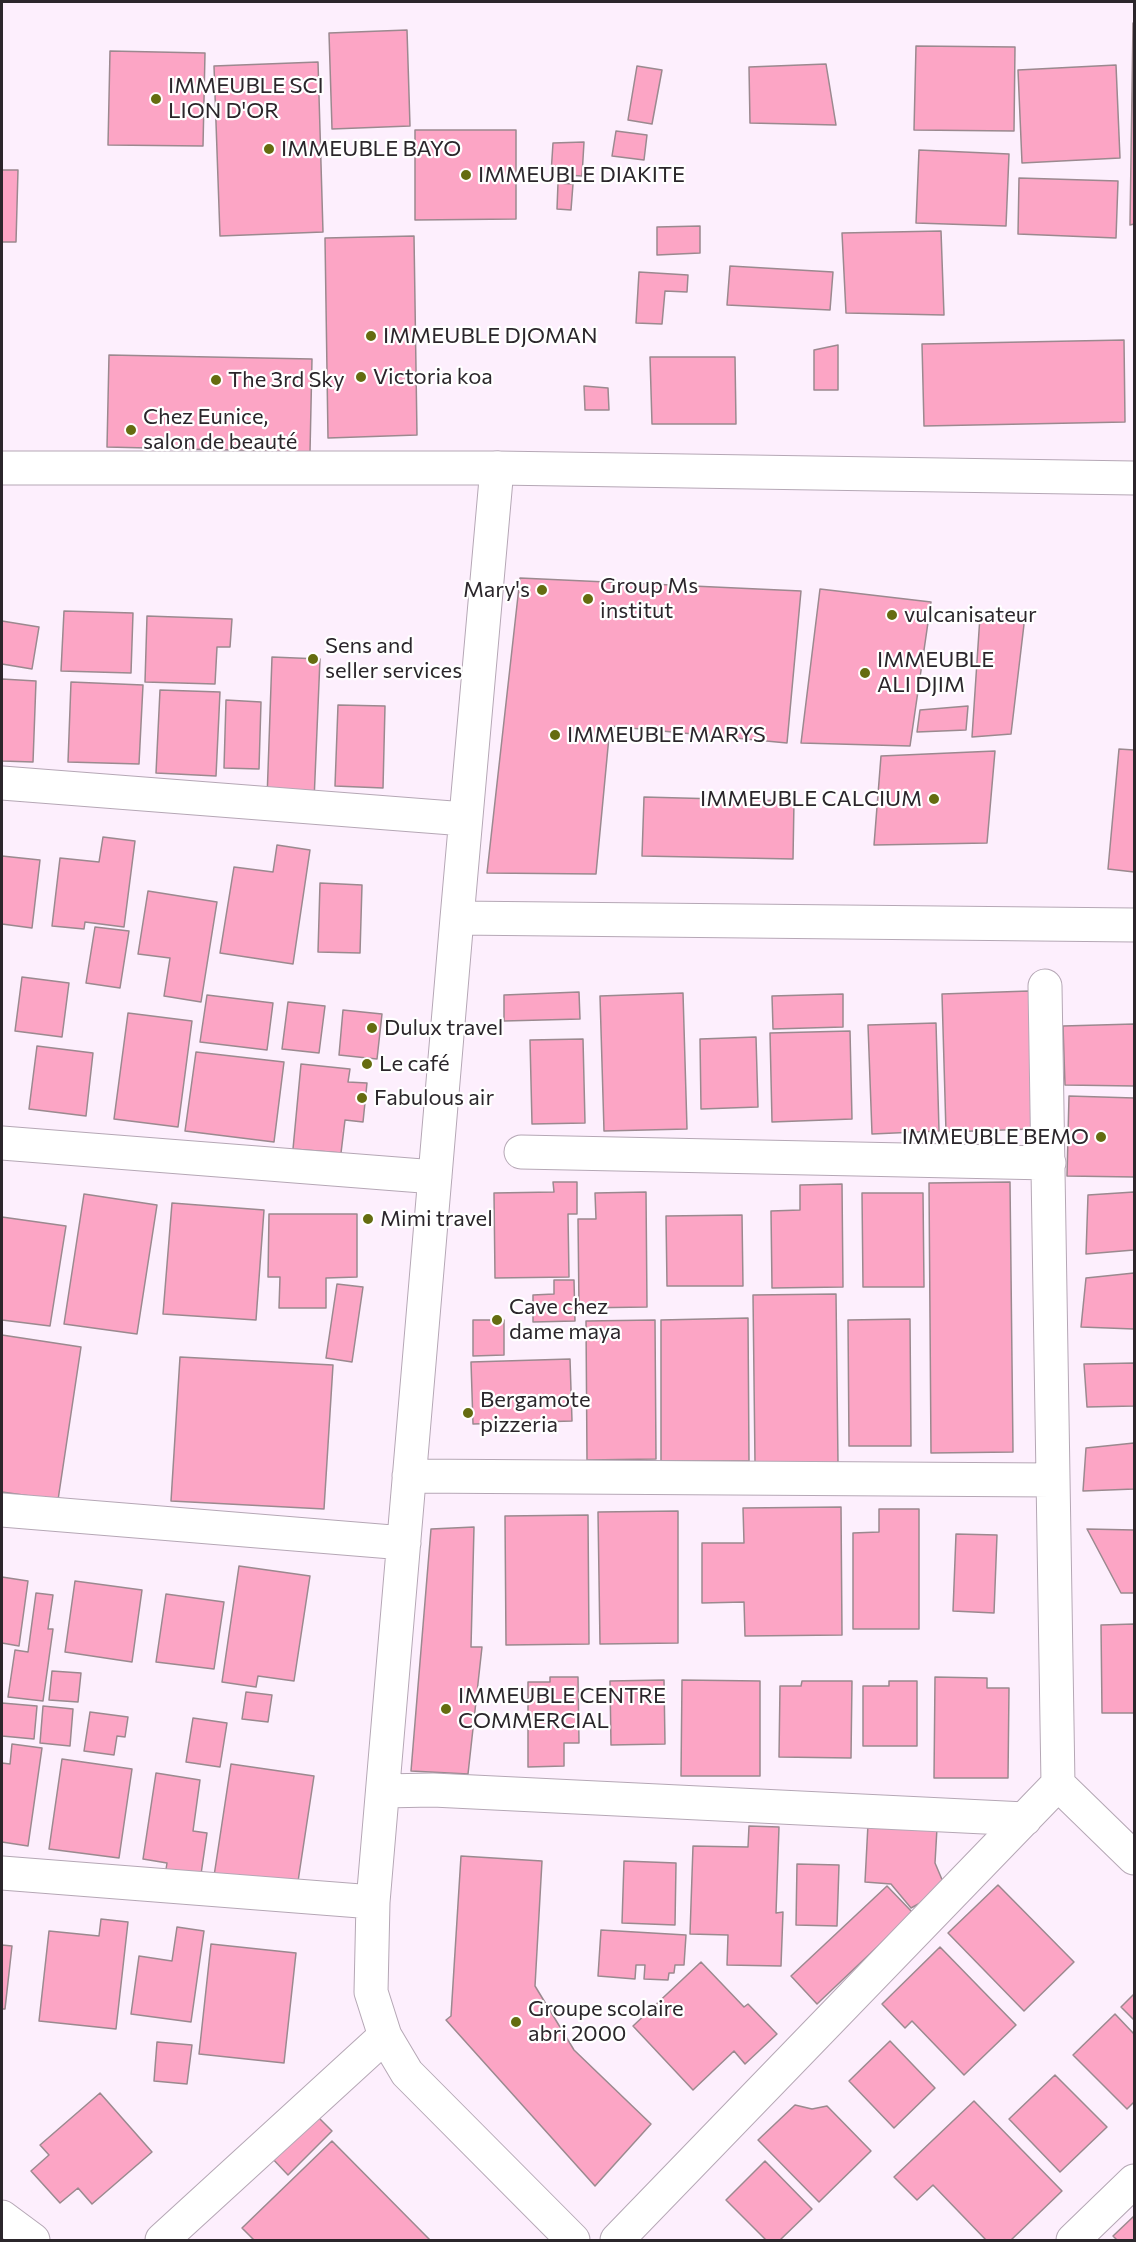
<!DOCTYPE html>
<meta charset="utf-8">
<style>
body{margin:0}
#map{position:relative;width:1136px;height:2242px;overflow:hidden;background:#fdeffd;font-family:Commissioner,sans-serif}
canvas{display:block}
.frame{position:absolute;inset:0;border:3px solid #2b262b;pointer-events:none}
</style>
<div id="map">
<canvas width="1136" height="2242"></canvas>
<div class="frame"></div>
</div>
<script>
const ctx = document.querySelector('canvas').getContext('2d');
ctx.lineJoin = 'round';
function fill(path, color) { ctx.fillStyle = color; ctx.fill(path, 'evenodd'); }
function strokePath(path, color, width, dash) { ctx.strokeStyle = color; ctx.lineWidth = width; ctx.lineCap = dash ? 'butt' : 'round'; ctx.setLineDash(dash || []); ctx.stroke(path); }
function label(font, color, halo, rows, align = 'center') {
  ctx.font = font + ' Commissioner,sans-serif'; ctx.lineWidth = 4.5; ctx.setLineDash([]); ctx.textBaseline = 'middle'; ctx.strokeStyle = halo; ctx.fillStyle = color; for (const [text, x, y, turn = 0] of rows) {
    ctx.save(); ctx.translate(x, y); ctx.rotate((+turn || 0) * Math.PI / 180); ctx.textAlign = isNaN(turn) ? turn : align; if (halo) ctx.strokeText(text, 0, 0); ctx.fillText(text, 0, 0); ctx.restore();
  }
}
const building = new Path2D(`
 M1133,23L1134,224L1130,225Z
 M407,30L410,126L332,129L329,33Z
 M916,46L1015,47L1014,131L914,130Z
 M110,51L205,53L203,146L108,145Z
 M318,62L323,232L220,236L214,66Z
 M826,64L836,125L750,123L749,67Z
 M1116,65L1120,158L1022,163L1018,70Z
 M637,66L662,70L652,124L628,120Z
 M415,130H516V219L415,220Z
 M616,131L647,135L644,160L612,156Z
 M584,142L582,176L551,174L553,143Z
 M919,150L1009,154L1006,226L916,223Z
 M2,170H18L16,242H2Z
 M1019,178L1118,181L1116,238L1018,234Z
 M558,183L573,184L571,210L557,209Z
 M700,226V253L657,255V227Z
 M941,231L944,315L846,313L842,233Z
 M414,236L417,435L328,438L325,238Z
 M730,266L833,272L830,310L727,305Z
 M639,272L688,275L687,292L665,291L662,324L636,323Z
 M1124,340L1125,422L924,426L922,344Z
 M838,345V390H814V350Z
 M109,355L312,359L310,452L107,447Z
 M650,357H735L736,424H652Z
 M584,386L608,388L609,410H585Z
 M520,578L801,591L787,743L610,726L596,874L487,873Z
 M820,589L931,602L910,746L801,743Z
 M64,611L133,613L131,673L61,671Z
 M147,616L232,619L230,647H217L215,684L145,682Z
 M980,616H1025L1011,734L972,737Z
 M2,621L39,627L32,669L2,664Z
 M272,657L320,659L314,801L267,799Z
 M2,679L36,681L33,762L2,761Z
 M71,682L143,685L139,764L68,762Z
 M160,690L220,692L216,776L156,773Z
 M226,700L261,702L259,769L224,768Z
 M338,705L385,706L383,788L335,786Z
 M968,706L966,730L917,732L920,710Z
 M1119,749L1134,750V872L1108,869Z
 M995,751L987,843L874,845L881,756Z
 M644,797L794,801L793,859L642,856Z
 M103,837L135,841L124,927L85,922L84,929L52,926L60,858L99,862Z
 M277,845L310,850L293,964L220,953L234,867L273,872Z
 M2,856L40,860L32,928L2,924Z
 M320,883L362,885L360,953L318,952Z
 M148,891L217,902L201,1002L164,996L170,958L138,954Z
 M95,927L129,931L120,988L86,983Z
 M22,977L69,983L62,1037L15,1031Z
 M1029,991L1032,1129L946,1132L942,994Z
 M579,992L580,1019L504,1021V995Z
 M683,993L687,1129L604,1131L600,996Z
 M843,994V1027L773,1029L772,996Z
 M207,995L273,1003L267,1050L200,1042Z
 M288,1002L325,1006L319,1053L282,1049Z
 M343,1010L382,1014L377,1059L339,1055Z
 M128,1013L192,1021L178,1127L114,1119Z
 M936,1023L939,1131L872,1134L868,1025Z
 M1134,1024V1086L1065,1085L1063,1026Z
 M850,1031L852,1119L772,1122L770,1033Z
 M756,1037L758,1107L701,1109L700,1039Z
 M583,1039L585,1123L532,1124L530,1040Z
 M37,1046L93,1053L86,1116L29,1109Z
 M196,1052L284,1062L274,1142L185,1131Z
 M301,1064L350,1069L348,1082L367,1083L363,1122L345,1120L341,1153L293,1149Z
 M1069,1096L1134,1098V1177L1067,1176Z
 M553,1182H577V1214H568L569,1277L495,1278L494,1193L554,1192Z
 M1010,1182L1013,1452L931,1453L929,1183Z
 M842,1184L843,1287L772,1288L771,1211L800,1210V1185Z
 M646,1192L647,1307L579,1308L578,1219H596L595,1193Z
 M1134,1192V1250L1086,1254L1088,1195Z
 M862,1193H923L924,1287H863Z
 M84,1194L157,1205L137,1334L64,1324Z
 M172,1203L264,1210L256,1320L163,1314Z
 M269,1214H357V1277L326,1278V1308H279L280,1277H268Z
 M742,1215L743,1286H667L666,1216Z
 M2,1217L66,1226L50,1326L2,1320Z
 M1134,1273V1329L1081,1327L1086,1278Z
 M554,1280H574L575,1321L533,1322V1295L554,1294Z
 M337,1284L363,1287L352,1362L326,1358Z
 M836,1294L838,1463H755L753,1295Z
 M748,1318L749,1461H661V1320Z
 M910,1319L911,1446H849L848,1320Z
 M473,1320H504V1355L473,1356Z
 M655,1320L656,1459L587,1460L586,1321Z
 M2,1335L81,1347L58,1500L2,1492Z
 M180,1357L333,1365L324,1509L171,1501Z
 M570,1359L572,1421L473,1424L471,1362Z
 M1134,1363V1406L1087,1407L1084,1364Z
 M1134,1443V1489L1083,1491L1086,1448Z
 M841,1507L842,1635L745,1636L744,1602L702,1603V1543H744L743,1508Z
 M879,1509H919V1629H853V1533L879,1532Z
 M678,1511V1643L600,1644L598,1512Z
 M588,1515L589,1644L506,1645L505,1516Z
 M474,1527L471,1647H482L468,1774L411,1771L431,1529Z
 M1087,1529L1134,1530V1593H1121Z
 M956,1534L997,1535L994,1613L953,1611Z
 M239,1566L310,1576L294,1681L258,1676L256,1687L222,1682Z
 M2,1577L28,1581L19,1646L2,1643Z
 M75,1581L142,1590L132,1662L65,1652Z
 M36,1593L53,1595L48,1629H53L43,1701L8,1697L15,1650L28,1652Z
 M166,1594L224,1602L214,1669L156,1662Z
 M1134,1624V1713H1102L1101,1625Z
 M52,1671L81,1673L78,1702L49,1700Z
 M550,1677H578L579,1743H564V1766L528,1767V1682H550Z
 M935,1677L987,1678V1688H1009L1008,1778H934Z
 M664,1680L665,1744L611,1745L610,1681Z
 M682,1680L760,1681V1776H681Z
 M802,1681H852L851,1758L779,1757L780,1686H801Z
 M889,1681H917V1746H863V1686H889Z
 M246,1692L272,1695L268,1722L242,1719Z
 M2,1703L37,1706L34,1739L2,1736Z
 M43,1706L73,1709L70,1746L40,1743Z
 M90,1712L128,1717L125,1737L117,1736L114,1755L84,1751Z
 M193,1718L227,1723L220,1767L186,1762Z
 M12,1744L42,1748L28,1846L2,1842V1763L10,1764Z
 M62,1759L132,1769L119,1858L49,1849Z
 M231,1764L314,1776L297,1888L214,1876Z
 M156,1773L200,1780L193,1831L207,1833L200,1881L165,1876L167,1863L143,1859Z
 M868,1824L937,1828L935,1863L946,1889L911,1908L891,1884L865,1882Z
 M749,1826L779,1827L776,1913L783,1912L781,1966L727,1965L728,1935L690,1934L693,1846L748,1847Z
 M461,1856L542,1861L535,1986L574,2050L651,2124L595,2186L446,2020L451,2016Z
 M624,1861L676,1863L675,1925L622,1923Z
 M797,1864L839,1865L837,1926L796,1925Z
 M998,1885L1074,1962L1024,2011L948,1933Z
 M887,1886L913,1913L817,2004L791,1976Z
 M101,1919L128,1922L116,2029L39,2021L49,1931L99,1936Z
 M177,1927L204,1931L191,2022L131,2014L139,1956L172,1961Z
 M601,1930L686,1935L684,1965H675L674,1973H669L668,1980L644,1979L645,1965H636L635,1979L598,1976Z
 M211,1944L296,1953L284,2063L199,2054Z
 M2,1945L12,1946L5,2009H2Z
 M940,1947L1016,2025L964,2075L912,2021L905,2028L882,2004Z
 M701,1962L744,2007L748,2004L777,2034L745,2064L734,2051L693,2090L633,2026Z
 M1134,1994V2020L1121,2007Z
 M1115,2014L1134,2034V2102L1127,2109L1073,2055Z
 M890,2041L935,2088L894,2128L849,2081Z
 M157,2042L192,2045L187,2084L154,2081Z
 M1055,2075L1107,2127L1060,2172L1009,2119Z
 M100,2093L152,2152L92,2204L78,2188L60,2203L31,2171L49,2155L40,2145Z
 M974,2101L1062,2191L1011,2240H986L933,2185L917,2200L894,2177Z
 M795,2105L812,2109L827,2106L871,2151L819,2202L758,2140Z
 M314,2113L332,2131L288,2175L270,2156Z
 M332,2141L430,2240H254L242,2228Z
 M765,2161L812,2209L780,2240H766L726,2200Z
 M1134,2216V2240H1117L1113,2236Z`);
fill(building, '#fca5c5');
strokePath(building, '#9b898f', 1.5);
const minor = new Path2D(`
 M497,468L457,918L373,1902L371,1992L385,2036L407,2073L573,2240
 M2,783L465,819
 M457,918L1134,925
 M2,1143L435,1177
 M521,1152L1049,1163
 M409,1476L1052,1480
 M2,1510L404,1543
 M1058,1784L1134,1858
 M383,1791L433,1790L1025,1819
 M2,1873L373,1902
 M2,2217L33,2240
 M162,2240L385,2036
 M617,2240L1058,1784L1045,986
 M1073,2240L1134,2181`);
const tertiary = new Path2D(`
 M2,468H497L1134,478`);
strokePath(minor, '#b5a7b5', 35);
strokePath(tertiary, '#b5a7b5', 35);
strokePath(minor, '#fff', 33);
strokePath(tertiary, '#fff', 33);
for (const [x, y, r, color] of [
 [156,99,6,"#656c10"],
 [269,149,6,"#656c10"],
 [466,175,6,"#656c10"],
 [371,336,6,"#656c10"],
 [361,377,6,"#656c10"],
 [216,380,6,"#656c10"],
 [131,430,6,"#656c10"],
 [542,590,6,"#656c10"],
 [588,599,6,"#656c10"],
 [892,615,6,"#656c10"],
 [313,659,6,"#656c10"],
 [865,673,6,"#656c10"],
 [555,735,6,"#656c10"],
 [934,799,6,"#656c10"],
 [372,1028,6,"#656c10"],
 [367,1064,6,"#656c10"],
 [362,1098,6,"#656c10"],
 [1101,1137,6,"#656c10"],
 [368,1219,6,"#656c10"],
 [497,1320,6,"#656c10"],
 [468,1413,6,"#656c10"],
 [446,1709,6,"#656c10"],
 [516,2022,6,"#656c10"]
]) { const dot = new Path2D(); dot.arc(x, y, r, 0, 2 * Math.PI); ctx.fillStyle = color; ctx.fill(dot); strokePath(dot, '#fff', 2); }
label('22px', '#2b262b', '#fff', [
 ["IMMEUBLE SCI",168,86],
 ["LION D'OR",168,111],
 ["IMMEUBLE BAYO",281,149],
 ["IMMEUBLE DIAKITE",478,175],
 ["IMMEUBLE DJOMAN",383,336],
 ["Victoria koa",373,377],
 ["The 3rd Sky",228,380],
 ["Chez Eunice,",143,417],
 ["salon de beauté",143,442],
 ["Group Ms",600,586],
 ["institut",600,611],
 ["Mary's",530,590,"right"],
 ["vulcanisateur",904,615],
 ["Sens and",325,646],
 ["seller services",325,671],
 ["IMMEUBLE",877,660],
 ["ALI DJIM",877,685],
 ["IMMEUBLE MARYS",567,735],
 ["IMMEUBLE CALCIUM",922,799,"right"],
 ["Dulux travel",384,1028],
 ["Le café",379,1064],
 ["Fabulous air",374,1098],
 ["IMMEUBLE BEMO",1089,1137,"right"],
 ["Mimi travel",380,1219],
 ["Cave chez",509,1307],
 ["dame maya",509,1332],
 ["Bergamote",480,1400],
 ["pizzeria",480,1425],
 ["IMMEUBLE CENTRE",458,1696],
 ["COMMERCIAL",458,1721],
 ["Groupe scolaire",528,2009],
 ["abri 2000",528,2034]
], 'left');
</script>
